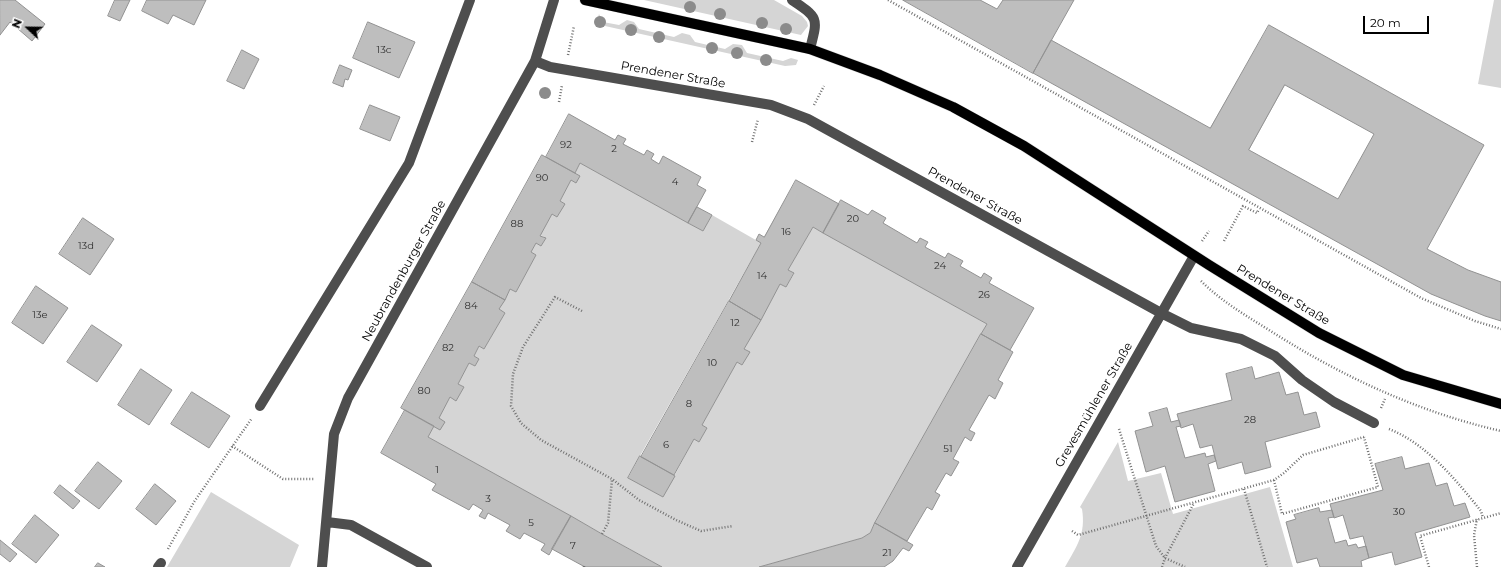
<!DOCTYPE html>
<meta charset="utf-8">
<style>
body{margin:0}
#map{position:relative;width:1501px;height:567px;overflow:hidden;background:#fff;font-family:Montserrat,sans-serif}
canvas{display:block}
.north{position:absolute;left:8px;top:8px;width:40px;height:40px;-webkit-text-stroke:3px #fff;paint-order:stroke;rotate:292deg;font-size:11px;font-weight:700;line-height:16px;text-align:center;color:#000}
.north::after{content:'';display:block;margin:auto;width:14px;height:18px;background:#000;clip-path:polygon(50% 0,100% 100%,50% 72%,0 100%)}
.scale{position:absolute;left:1363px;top:16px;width:66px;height:18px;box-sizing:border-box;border:2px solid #000;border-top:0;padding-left:5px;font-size:12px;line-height:14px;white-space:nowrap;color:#000;-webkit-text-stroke:3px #fff;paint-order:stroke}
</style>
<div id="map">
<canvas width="1501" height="567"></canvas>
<div class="north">N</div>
<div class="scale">20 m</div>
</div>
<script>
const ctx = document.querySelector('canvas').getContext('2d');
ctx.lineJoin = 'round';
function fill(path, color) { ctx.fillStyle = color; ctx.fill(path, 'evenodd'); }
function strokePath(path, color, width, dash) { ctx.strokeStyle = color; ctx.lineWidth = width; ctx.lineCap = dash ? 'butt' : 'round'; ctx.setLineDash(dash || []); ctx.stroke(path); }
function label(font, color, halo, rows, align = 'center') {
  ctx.font = font + ' Montserrat,sans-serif'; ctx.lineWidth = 3; ctx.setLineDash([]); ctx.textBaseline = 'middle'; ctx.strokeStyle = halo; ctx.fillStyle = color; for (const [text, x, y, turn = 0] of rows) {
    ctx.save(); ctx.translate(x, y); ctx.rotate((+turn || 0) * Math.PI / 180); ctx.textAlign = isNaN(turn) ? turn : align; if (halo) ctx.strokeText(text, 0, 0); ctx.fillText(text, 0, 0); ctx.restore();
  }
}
fill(new Path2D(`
 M644,0H774L802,16L807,22L808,26L801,35Z
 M1494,0H1501V88L1478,84Z
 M599,14L603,22L619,25L627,20L634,22L639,29L674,37L682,33L690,35L695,42L725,49L733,44L742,45L747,53L783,61L791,58L798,60L796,65L785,66L596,24Z
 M580,163L703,231L712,215L761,243L628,477L663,497L694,439L699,442L707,428L702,425L737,362L742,365L749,352L744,349L780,284L786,287L794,274L788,270L813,227L987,324L870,533L862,538L759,567H662L428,437L450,397L456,400L464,387L458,384L469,363L475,366L479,359L474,356L479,346L484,349L505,313L499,309L510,289L516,292L536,255L531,252L536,243L541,246L546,238L540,235L552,214L557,217L564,204L560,201Z
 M1118,442L1128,481L1161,473L1173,514L1270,487L1293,567H1065C1077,546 1086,534 1082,509L1080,507Z
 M211,492L299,545L290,567H167Z`), '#d5d5d5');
const building = new Path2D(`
 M0,0H15L45,24L32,41L10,22L0,35Z
 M115,0H130L120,21L108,16Z
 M147,0H206L194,25L173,15L168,24L142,11Z
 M903,0H980L997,9L1003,0H1074L1033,73Z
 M368,22L415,42L399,78L353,58Z
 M1269,25L1484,145L1427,249L1468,270L1501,282V321L1485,316L1431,294L1033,73L1051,40L1210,128ZM1285,85L1374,134L1338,199L1249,150Z
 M242,50L259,59L244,89L227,81Z
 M340,65L352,70L348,80L345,79L343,87L333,83Z
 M370,105L400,117L390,141L360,129Z
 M569,114L615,140L618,135L626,139L623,144L644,155L647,150L654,154L651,159L659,164L663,156L701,177L697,185L706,190L688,223L580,163L575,173L546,157Z
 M542,155L580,176L576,183L571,180L560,201L565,204L557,217L552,214L540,236L546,238L541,246L536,243L531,252L536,255L516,292L510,289L505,300L472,282Z
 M796,180L839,204L823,233L813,227L788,270L794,273L786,287L780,284L761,320L729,301L761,243L756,240L759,234L764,237Z
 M841,200L868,215L872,210L886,218L883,223L917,243L920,238L928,242L925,247L945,258L948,253L963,261L960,266L981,278L984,273L992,278L989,283L1034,308L1010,350L981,334L987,324L823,233Z
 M697,207L712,215L703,231L688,223Z
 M83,218L114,239L90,275L59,254Z
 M472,282L505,300L499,309L505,313L484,349L479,346L474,356L479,359L475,366L469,363L458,384L464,387L456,401L450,397L439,418L445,422L440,430L401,408Z
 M36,286L68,308L43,344L12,323Z
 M729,301L761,320L744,349L750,352L742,365L737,362L702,425L707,428L699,442L694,439L674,475L641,457Z
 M92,325L122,345L97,382L67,362Z
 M981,334L1013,352L998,380L1003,383L995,399L989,395L969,430L975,433L971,441L965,437L953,459L959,462L951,476L946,473L935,492L940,495L932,510L927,507L907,541L875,523Z
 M1252,367L1255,379L1279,372L1286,395L1298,392L1304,415L1316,412L1320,427L1265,442L1271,467L1245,474L1242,462L1218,469L1212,445L1200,448L1193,424L1181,428L1177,414L1232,400L1226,374Z
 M141,369L172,390L149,425L118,405Z
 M192,392L230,416L209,448L171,424Z
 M1167,408L1171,422L1179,420L1181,426L1176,427L1185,458L1205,453L1206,457L1214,455L1216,461L1208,464L1215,491L1175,502L1165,466L1146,472L1135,431L1153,426L1149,413Z
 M405,410L434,426L428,437L571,516L549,555L541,550L545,544L524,533L520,539L506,531L510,525L488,513L485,519L479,516L483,510L473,504L469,510L432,490L436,484L381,453Z
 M640,456L675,476L663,497L628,478Z
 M1402,457L1405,469L1429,463L1436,486L1447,483L1454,506L1465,503L1470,517L1415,533L1422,557L1395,565L1392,552L1369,558L1363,536L1350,539L1343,515L1334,518L1330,504L1383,490L1375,464Z
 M98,462L122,481L99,509L75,491Z
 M155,484L176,501L156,525L136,509Z
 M60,485L80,501L73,509L54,493Z
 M1319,508L1320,512L1332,510L1334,517L1328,518L1335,543L1346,540L1348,546L1356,544L1358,548L1366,546L1369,558L1361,561L1362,567H1320L1317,558L1297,563L1286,522L1296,519L1294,515Z
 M35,515L59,535L36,563L12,544Z
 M571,516L602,534L662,567H585L552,549Z
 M875,523L913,545L909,551L903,548L893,561L884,567H759L862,538L870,533Z
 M0,540L17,554L10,562L0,554Z
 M98,563L105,567H95Z`);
fill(building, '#bebebe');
strokePath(building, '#929292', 1);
const major = new Path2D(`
 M585,0L810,49L880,75L953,107L1024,146L1209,265L1319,333L1403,375L1501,404`);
strokePath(major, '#dbdbdb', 11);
strokePath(new Path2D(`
 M888,0L1421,298L1475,321L1501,329
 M568,55L574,26
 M559,102L562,85
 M814,105L824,86
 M752,142L758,119
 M1202,241L1209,231
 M1224,241L1243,206L1257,213L1259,209
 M1201,281C1221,301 1245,315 1269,330C1341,376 1418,412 1501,431
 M582,311L555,297L523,347L513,374L511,406L521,423L541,440L612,479L639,500L676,520L701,531L733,526
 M1381,408L1385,399
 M1119,429L1156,546L1165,558L1185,567
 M1389,429C1427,444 1456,480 1481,511L1483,518
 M232,446L283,479H314
 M1274,480L1282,514L1378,487L1364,437
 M1244,489L1267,567
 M1072,531L1078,535L1274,480L1284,473L1303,455L1364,437
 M602,534L608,523L612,480
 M168,549L194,502L252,418
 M584,567V566
 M1162,567L1165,558L1194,503
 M1429,567L1420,536L1501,513
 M1477,567L1474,535L1477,519`), '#707070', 2.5, [1, 2]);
strokePath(new Path2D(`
 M792,0C819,18 818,18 810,49
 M535,61L550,67L771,105L808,119L1161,313L1191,328L1241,339L1275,356L1302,380L1334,402L1374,423
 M260,406L409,163L470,0
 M327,522L351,525L427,567
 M158,567L161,563
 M322,567L334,434L348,398L535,61L554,0
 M1017,567L1194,256`), '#4e4e4e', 10);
strokePath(major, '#000', 10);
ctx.fillStyle = '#8b8b8b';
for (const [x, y] of [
 [690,7],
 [720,14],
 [600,22],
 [762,23],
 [786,29],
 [631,30],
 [659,37],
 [712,48],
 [737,53],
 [766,60],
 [545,93]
]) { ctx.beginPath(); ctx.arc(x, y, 6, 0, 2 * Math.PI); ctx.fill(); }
label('10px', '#303030', null, [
 ["13c",384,50],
 ["92",566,145],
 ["2",614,149],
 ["90",542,178],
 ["4",675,182],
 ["20",853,219],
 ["88",517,224],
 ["16",786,232],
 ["13d",86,246],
 ["24",940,266],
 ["14",762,276],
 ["26",984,295],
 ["84",471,306],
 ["13e",40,315],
 ["12",735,323],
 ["82",448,348],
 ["10",712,363],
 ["80",424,391],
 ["8",689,404],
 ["28",1250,420],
 ["6",666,445],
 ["51",948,449],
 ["1",437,470],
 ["3",488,499],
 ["30",1399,512],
 ["5",531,523],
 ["7",573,546],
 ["21",887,553]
]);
label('12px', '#000', '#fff', [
 ["Prendener Straße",673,75,10],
 ["Prendener Straße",975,196,29],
 ["Neubrandenburger Straße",404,271,-61],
 ["Prendener Straße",1283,295,31],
 ["Grevesmühlener Straße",1094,405,-60]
]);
</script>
